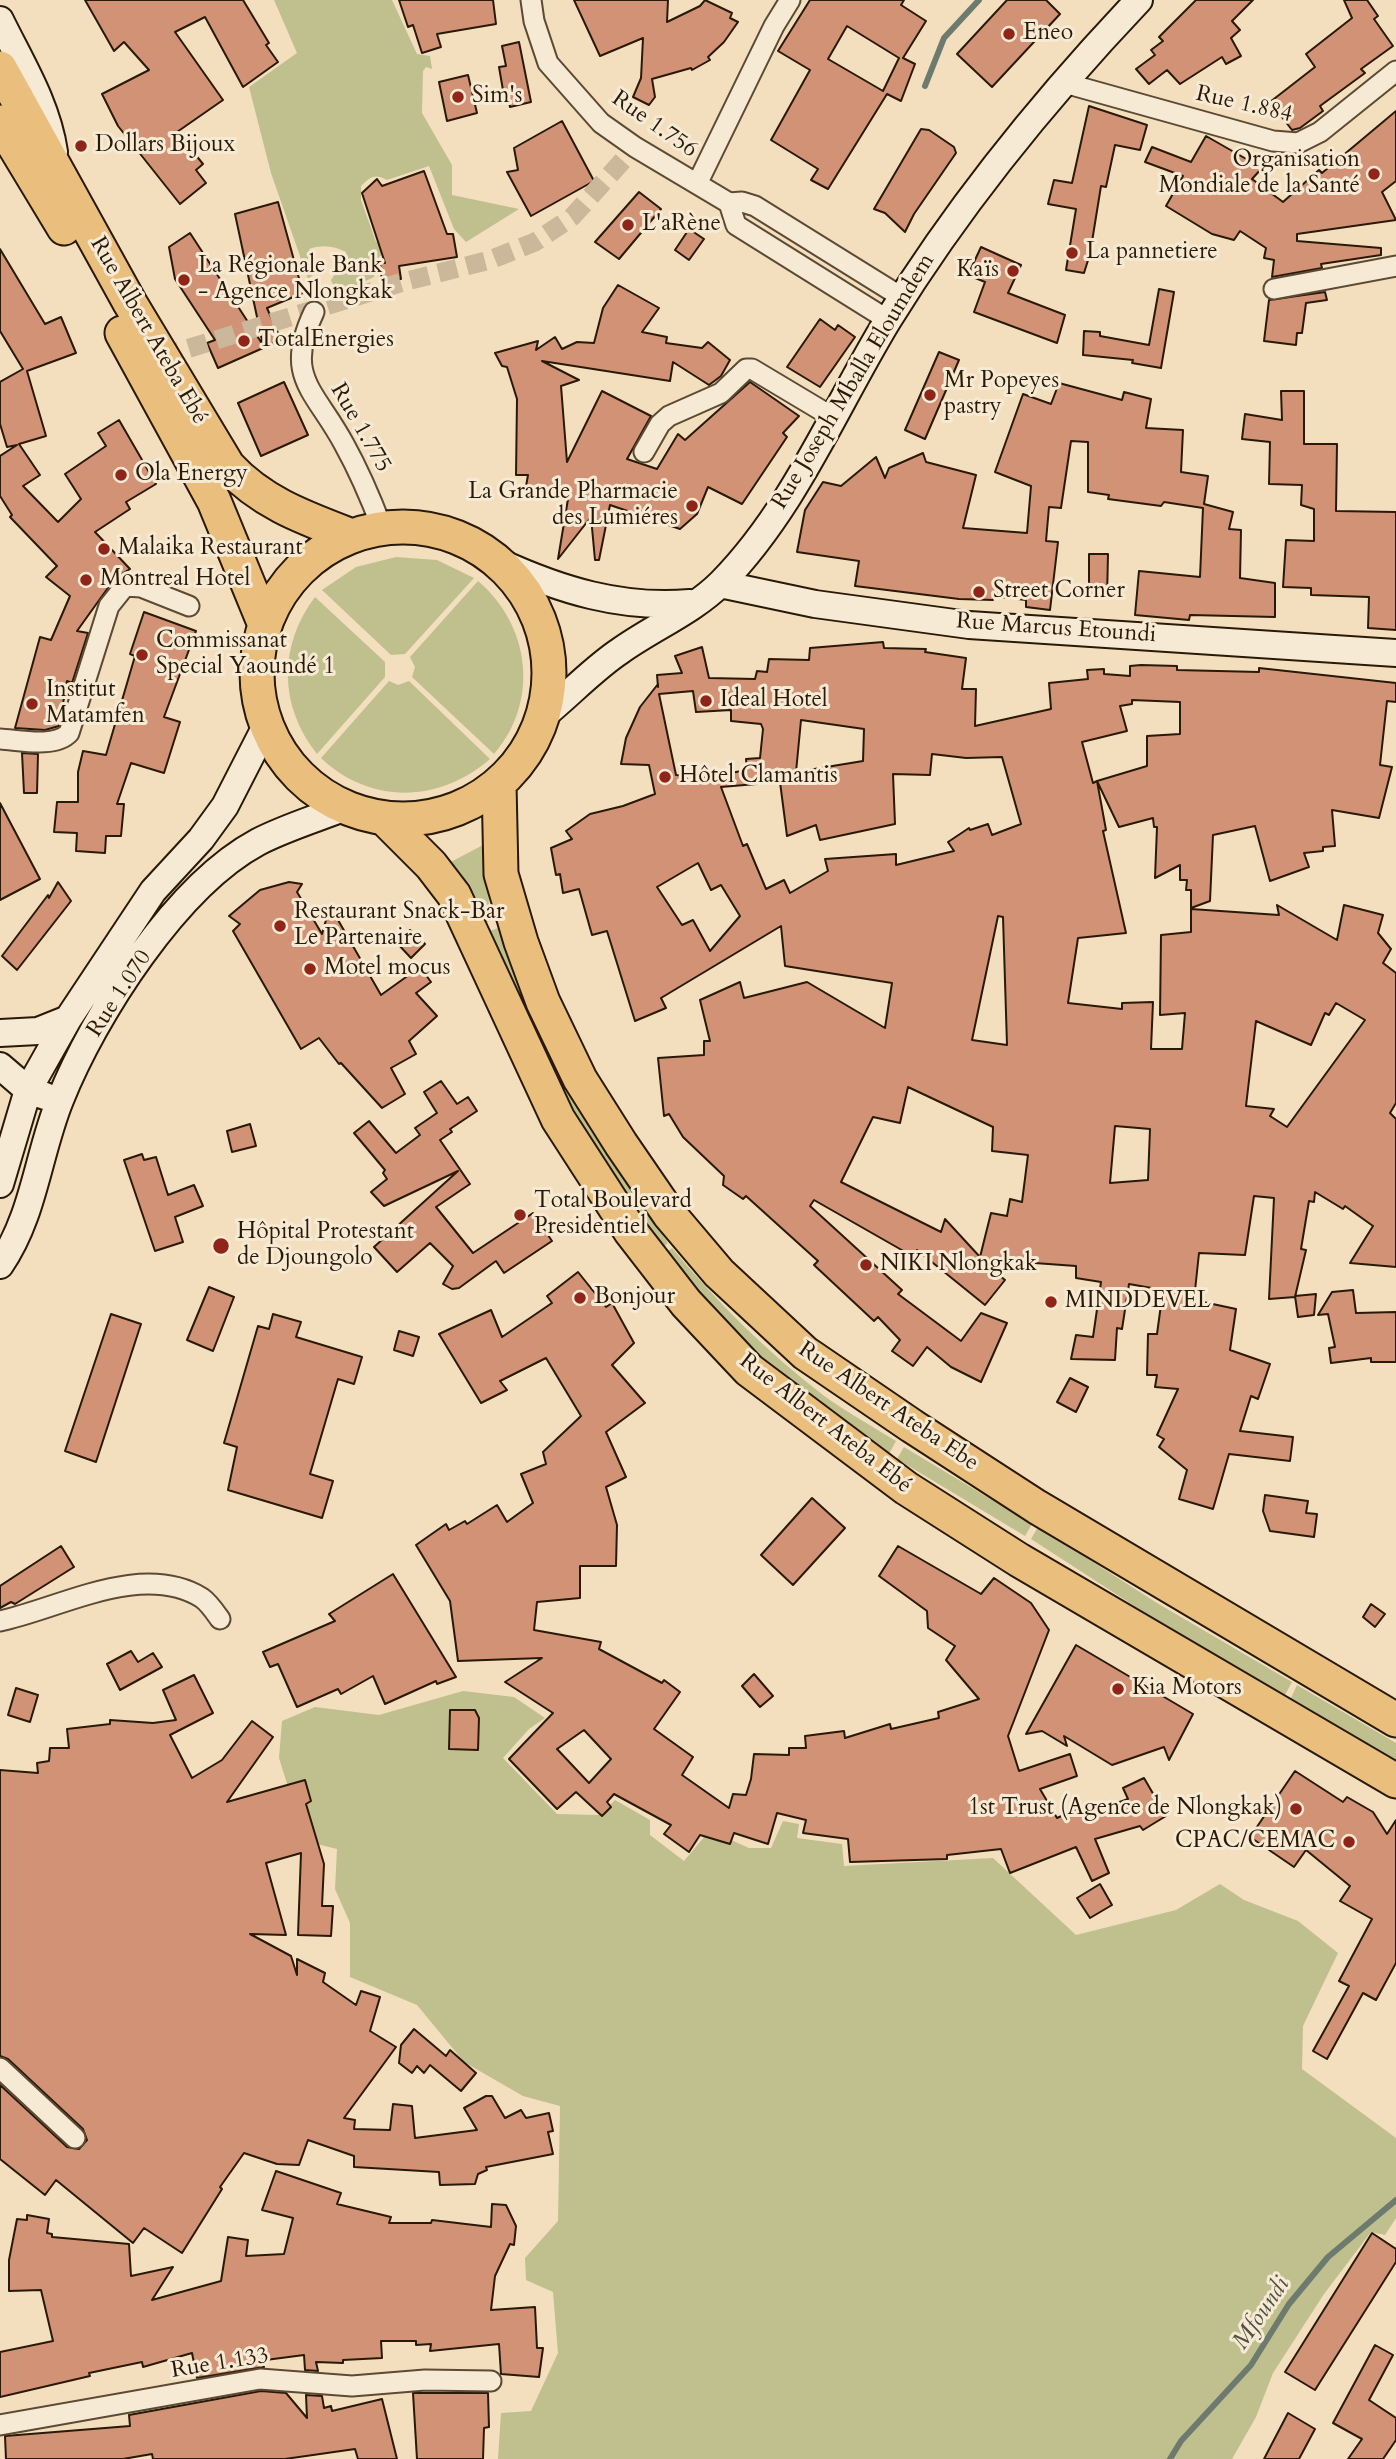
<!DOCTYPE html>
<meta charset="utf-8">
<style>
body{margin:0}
canvas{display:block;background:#f3debd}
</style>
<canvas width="1396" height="2459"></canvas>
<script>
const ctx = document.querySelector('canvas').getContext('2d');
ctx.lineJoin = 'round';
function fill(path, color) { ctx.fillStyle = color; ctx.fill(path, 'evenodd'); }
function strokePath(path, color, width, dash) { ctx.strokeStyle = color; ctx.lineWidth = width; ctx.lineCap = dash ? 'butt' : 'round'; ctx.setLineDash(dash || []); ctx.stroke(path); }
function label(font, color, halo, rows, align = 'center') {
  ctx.font = font + ' Cardo,serif'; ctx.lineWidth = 6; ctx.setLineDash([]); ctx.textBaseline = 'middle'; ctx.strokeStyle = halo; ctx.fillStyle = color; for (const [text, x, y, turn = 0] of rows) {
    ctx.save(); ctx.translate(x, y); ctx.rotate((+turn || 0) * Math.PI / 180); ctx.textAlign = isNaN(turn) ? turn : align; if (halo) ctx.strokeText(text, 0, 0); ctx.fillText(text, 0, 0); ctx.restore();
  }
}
fill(new Path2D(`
 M274,0H392L417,54L430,56L432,69L426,67L423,71L422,113L452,165V195L519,209L466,242L454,229L429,166L387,180C375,173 370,177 361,186V200L376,242L383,243L388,249L377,259L374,277L355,286L334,287L331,280L346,258V252C335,246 322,244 309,249L315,273L308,279L271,173L249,87L297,53Z
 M396,557L437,560L474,578L405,654L391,655L322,590L356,567Z
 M478,581C530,625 540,701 494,754L412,677L415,667L410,657Z
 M315,597L385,662V677L317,754C279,706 278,646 315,597Z
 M389,681L398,685L409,681L490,759C440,803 370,805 321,758Z
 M485,844L489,904L494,919L483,924L445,865Z
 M498,928L551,1057L542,1062L487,932Z
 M555,1063L614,1164L668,1243L661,1249L545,1068Z
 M672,1248C717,1302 767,1352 823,1395C846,1412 872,1426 896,1441L889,1454L816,1406L744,1342L664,1254Z
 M904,1447L1032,1524L1025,1536L897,1459Z
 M1038,1527L1157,1603L1292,1682L1285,1695L1153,1618L1031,1539Z
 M1297,1685L1396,1743V1760L1291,1698Z
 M463,1691L514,1697L545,1718L529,1729L503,1758L557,1814L599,1815L615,1800L650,1820V1835L684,1861L705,1836L720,1835L749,1848H771L783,1821L799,1824L797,1838L842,1844L844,1866L993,1858L1076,1935L1176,1910L1220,1884L1244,1900L1298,1921L1338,1953L1303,2026L1302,2069L1396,2138V2218L1385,2235L1371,2232L1324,2294L1273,2373L1256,2417L1232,2459H498L501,2413L531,2411L558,2353L553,2292L526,2280L525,2258L558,2221L560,2106L523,2096L464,2062L417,2005L350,1977V1923L335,1889L337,1849L309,1842L300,1825L279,1758L282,1721L315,1707L379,1715Z`), '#bfc08e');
strokePath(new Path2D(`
 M925,86L944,38L979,0
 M1170,2459L1181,2441L1251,2365L1289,2304L1328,2257L1396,2200`), '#6d7b6f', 6);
const building = new Path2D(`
 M85,0H243L269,43L266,45L278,62L243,87L205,17L175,32L223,100L177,132L203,164L196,170L206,183L180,204L118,126L102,94L149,70L124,42L114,51Z
 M399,0H493L496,24L437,34L441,47L422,53L413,25L408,27Z
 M574,0H668L667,22L700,6L705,0L732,13L730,18L738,22L724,42L708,57L710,60L692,70L691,68L652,79L655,97L649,105L633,97L641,78L643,38L600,56Z
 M810,0H904L901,5L926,21L903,58L915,64L901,101L887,94L828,189L811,180L818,169L771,140L810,70L778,51ZM847,26L899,58L883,91L828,59Z
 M1007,0H1046L1060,14L992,87L957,54Z
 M1196,0H1253L1232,21L1240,30L1231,38L1241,56L1226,64L1222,57L1180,84L1167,70L1149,84L1136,69L1155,55L1151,50L1163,41L1159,37Z
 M1344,0H1367L1378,16L1374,19L1393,46L1361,69L1365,73L1320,106L1323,111L1300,128L1292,130L1270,102L1315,67L1306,54L1352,18Z
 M519,42L531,102L510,107L508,96H504L499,67L506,66L502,46Z
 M468,75L477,113L447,121L439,82Z
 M1089,106L1147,125L1140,150L1115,145L1106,187L1101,186L1090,254L1084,273L1066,270L1076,209L1048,204L1054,180L1072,183Z
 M1396,111V181L1382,192L1396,220L1297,234V241L1381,248V255L1321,264L1322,268L1272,277L1274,260L1264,258L1266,248L1240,231L1234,240L1212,234L1166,206L1183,176L1145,162L1152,147L1191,162L1206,136L1262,168L1252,179L1283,202L1319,170L1322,173Z
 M562,121L594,181L531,216L507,172L518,170L514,148Z
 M921,129L929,130L954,147L956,153L914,214L905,232L885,213L874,209Z
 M424,171L447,234H453L457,257L399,266L401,279L382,281L380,263H385L362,193L377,179L382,186Z
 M639,192L661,209L619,259L595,242Z
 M278,202L303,293L267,308L281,340L218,368L207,343L215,340L175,279L169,247L190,233L263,345L235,214Z
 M689,229L704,239L689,260L675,250Z
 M981,247L1021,265L1008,293L1065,315L1057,343L974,312L985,282L968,275Z
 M0,249L45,324L61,317L76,353L27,371L46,436L19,444L40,475L23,486L58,522L81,499L65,474L106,446L98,433L119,420L156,484L126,502L130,509L95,532L130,569L115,578L77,631L88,633L72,683L67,681L59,726L45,730L15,728L40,637L51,640L70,596L46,577L57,566L10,517L12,515L0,496V456L17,445L7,447L0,424V382L23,369L0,331Z
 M618,285L659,308L642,332L667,337L666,343L702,348L708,342L730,360L721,376L709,385L673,362L670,381L542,361L579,380L561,386L567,462L602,391L651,416L627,459L657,469L678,434L685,440L750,382L799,416L783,433L787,437L742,504L708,487L697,514L680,529L610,505L599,560H595L591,517L558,559L568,499L525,492L528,475H516L517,399L507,367L502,366L495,353L538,341L536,350L555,337L562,349L577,342L594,343L603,308Z
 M1159,289L1174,292L1161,368L1132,363L1133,360L1083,355L1084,331L1100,332V336L1149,345Z
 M1325,292L1327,300L1306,303L1302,333H1297L1296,345L1264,341L1269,300Z
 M820,319L835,330L838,325L855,337L820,387L787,367Z
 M939,352L959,360L925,439L905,430Z
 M284,382L308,435L261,456L238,403Z
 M1059,383L1122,400L1124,392L1151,399L1146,428L1183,430L1181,472L1208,476L1204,504L1233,512L1229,529L1241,530L1240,578L1275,583V617L1190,615L1189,620L1135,615L1139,571L1200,577L1203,508L1164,502L1161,506L1108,499L1109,495L1088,492V442L1071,441L1061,508L1049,507L1046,541L1058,542L1050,610L1026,607V600L993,596V600L959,599L855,586L859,561L797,552L805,510L823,482L841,486L876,457L885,478L889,468L923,453L926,462L976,475L963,528L1027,533L1031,486L995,472L1023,394L1051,404Z
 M1281,391H1304V444H1337L1336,511L1396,512V630L1368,628L1369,597L1311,595V588L1283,587L1286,540L1314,541V509L1301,505L1302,485L1269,484L1270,442L1242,439L1245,414L1282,420Z
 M1089,554H1108L1107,598L1089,597Z
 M144,612L196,631L164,717L180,722L164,773L131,763L117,804H124L121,836H106L105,853L76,851L77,833L54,832L57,802H78V772L83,751L106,755L135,656L130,654Z
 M883,642L884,648L926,649L925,652L966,658L962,689H976L975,726L1051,709L1049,683L1088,679L1087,670L1104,669V674L1130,676V666L1141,665L1177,666V670L1259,672V668L1396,683V702L1387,701L1380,765L1392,767L1379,818L1332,810L1335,846L1323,847V851L1304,853L1309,867L1270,881L1255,826L1213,835L1210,901L1191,908V890H1186L1187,880H1180V865L1155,878L1157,827H1154L1153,818L1119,827L1097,781L1147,766V736L1180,734V702L1132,700V704L1120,706L1127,731L1082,742L1093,783L1097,781L1106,830L1103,831L1126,933L1078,938L1068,1003L1122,1009V1003L1153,1002L1151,1049H1182L1185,1013L1160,1015L1161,935L1191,932V909L1279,915L1277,905L1337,940L1344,905L1383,915L1378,933L1391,949L1383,963L1396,973V1103L1390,1113L1396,1119V1267L1350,1263L1373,1226L1345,1206L1343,1209L1315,1192L1314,1202L1309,1201L1301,1249L1306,1250L1295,1297L1269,1299L1274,1198L1254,1196L1245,1255L1199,1253L1194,1300L1236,1309L1230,1350L1270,1364L1258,1399L1251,1396L1240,1431L1293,1437L1290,1461L1229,1454L1213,1509L1179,1499L1187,1470L1159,1447L1164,1439L1157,1435L1178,1389L1155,1387L1157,1375H1147L1148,1334H1157L1163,1290L1129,1284L1122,1329L1117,1328L1115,1360L1071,1359L1076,1335L1093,1337L1101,1282L1076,1278V1266L979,1259L1005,1280L985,1305L917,1250L914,1257L814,1200L810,1206L902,1290L898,1294L961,1341L981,1313L1007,1323L981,1382L951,1367L927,1347L913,1366L892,1351L900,1340L878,1317L874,1321L814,1265L818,1261L746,1196L743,1199L723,1185L724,1176L683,1137L669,1114L664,1116L658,1058L704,1055V1041H710L700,1000L740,982L744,998L807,982L885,1028L892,983L785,966L781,926L661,998L666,1008L635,1021L607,931L592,935L579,889L563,893L560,874L556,875L551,848L572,839L566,831L590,814L623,806L655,794L649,765L621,764L626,738L640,707L658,684V687L657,675L682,673L675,656L702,647L709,678L755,679L757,671L767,672L769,659L809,660L810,648ZM693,691L696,712L731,710V721L761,724L763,729L760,758L746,759L747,770L687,781L686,776L676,775L659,694ZM801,720L864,729L863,761L796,772ZM932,754L966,758L1002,757L1021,824L992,835L988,824L970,830L969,828L948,842L954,851L896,865V854L825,859L828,871L790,893L784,880L766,889L747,844L743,846L721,787L780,782L787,836L816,825L820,840L895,824L893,774L930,775ZM698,863L711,890L721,885L740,916L710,951L693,920L682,925L657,887ZM998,916L1003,917L1007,1045L972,1040ZM1336,1003L1365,1020L1287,1127L1270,1116L1274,1109L1246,1106L1256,1021L1311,1045L1325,1013L1329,1015ZM908,1087L993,1127L992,1151L1028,1155L1022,1202L1010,1199L1007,1216L991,1213L980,1257L945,1219L941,1232L841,1182L873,1117L900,1123ZM1115,1126L1150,1129L1148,1180L1110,1183Z
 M22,753L38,754L37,793H24Z
 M0,803L40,879L0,900Z
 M58,882L71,901L17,970L2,956L48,895L49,898Z
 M289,882L302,884L297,892L322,934L330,906L381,995L420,967L431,982L416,993L437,1016L409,1041L416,1054L391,1068L405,1094L382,1108L341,1063L339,1064L319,1038L301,1049L233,931L240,924L229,916L260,890Z
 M410,930L425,944L411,958L397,943Z
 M441,1081L457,1104L468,1097L477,1111L450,1129L452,1132L440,1140L470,1184L436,1207L473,1253L533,1213L552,1241L504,1273L496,1261L459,1288L452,1289L443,1284L453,1266L430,1243L397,1272L374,1247L458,1171L384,1206L371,1192L387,1179L383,1173L385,1170L354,1133L369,1121L396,1153L420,1135L415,1128L437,1113L424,1092Z
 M250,1124L256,1146L232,1152L227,1131Z
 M142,1154L144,1160L156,1157L168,1195L194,1185L203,1206L175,1217L183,1242L155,1251L124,1160Z
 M578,1272L606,1307L612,1303L634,1343L612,1365L645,1403L606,1432L626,1477L606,1487L617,1525L616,1566H580V1598L537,1602L534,1630L601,1642L599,1649L662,1683L664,1680L680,1692L654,1729L693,1757L682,1775L729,1808L733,1794L746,1795L751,1779L754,1754L789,1755V1748H806L805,1736L844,1731L845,1738L890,1724L891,1729L939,1718L938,1712L979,1699L946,1660L955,1646L928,1628L927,1611L879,1576L898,1546L981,1594L994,1578L1031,1603L1049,1630L1008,1736L1019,1771L1070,1754L1077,1776L1040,1789L1057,1818L1077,1809L1080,1816L1128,1799L1123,1788L1144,1778L1166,1816L1143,1830L1140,1826L1095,1839L1109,1873L1092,1881L1076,1847L1010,1873L1001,1849L947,1855V1859L850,1862L848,1839L803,1833L806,1820L777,1813L768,1844L734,1833L730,1844L700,1835L689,1852L664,1834L671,1825L614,1794L607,1802L611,1807L602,1816L576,1792L557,1809L509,1759L553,1713L505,1682L542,1658L458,1661L450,1601L416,1545L446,1524L449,1530L465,1521L467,1524L497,1505L507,1522L533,1503L521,1474L546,1464L543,1452L581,1416L546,1358L500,1381L507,1390L481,1403L439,1334L491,1310L502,1337L552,1303L547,1296ZM584,1730L611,1759L589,1783L557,1749Z
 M209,1287L234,1297L213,1351L187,1340Z
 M1353,1290L1356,1313L1396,1312V1362H1371V1358L1331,1363L1329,1348L1335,1347L1328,1314L1318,1315L1332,1292Z
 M1316,1294L1314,1315L1298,1317L1295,1296Z
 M111,1314L141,1324L96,1462L65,1451Z
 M273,1314L301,1322L296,1337L362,1357L354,1384L338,1379L310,1474L333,1481L322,1518L228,1490L237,1447L224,1443L258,1326L269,1329Z
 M399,1331L419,1337L413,1356L394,1350Z
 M1070,1378L1088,1387L1076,1412L1057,1402Z
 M1265,1495L1308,1501L1306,1513L1317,1514L1314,1537L1270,1531L1263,1511Z
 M812,1498L845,1528L793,1585L761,1555Z
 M61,1546L74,1567L15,1604L11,1602L0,1608V1586Z
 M393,1574L456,1677L437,1684L436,1681L385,1704L373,1676L341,1694L338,1689L297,1707L278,1664L270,1667L263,1652L335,1621L329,1614Z
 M1371,1604L1385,1614L1375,1627L1363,1617Z
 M1076,1645L1193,1714L1169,1760L1164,1747L1112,1765L1064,1736L1067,1746L1042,1731L1026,1734Z
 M131,1651L138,1662L153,1653L162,1667L120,1690L107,1664Z
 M754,1674L773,1696L760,1707L742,1686Z
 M194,1675L213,1713L170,1735L192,1778L222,1760L252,1721L273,1737L227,1802L305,1780L311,1801L306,1804L324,1864L322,1906H333L331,1936L298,1935L301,1853L266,1863L286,1935L250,1934L291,1956L297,1975V1959L325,1973L323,1982L356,2005L361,1991L380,1997L370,2031L396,2047L344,2118L355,2120L354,2129L390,2130L393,2104L412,2106L415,2138L477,2130L464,2108L486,2096H492L505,2118L521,2110L526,2118L549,2113L553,2131L548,2132L553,2154L486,2167L487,2170L478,2174L475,2184L440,2185L439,2172L354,2167V2156L308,2140L299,2165L277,2164L244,2153L220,2187L222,2189L182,2253L144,2228L133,2243L56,2180L45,2195L0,2159V2085L67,2147L79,2149L87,2140L83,2129L8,2059L0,2056V1770L38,1773L37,1763L49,1761L50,1748H69L67,1729L110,1724V1720L153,1723L176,1720L163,1690Z
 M16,1688L38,1695L30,1722L8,1715Z
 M450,1710H475L479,1718L478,1750L449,1749Z
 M1295,1771L1343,1802L1347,1797L1373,1812L1387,1834L1396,1820V1963L1376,2000L1363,1993L1327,2059L1313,2051L1349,1986L1339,1981L1372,1919L1340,1901L1350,1886L1306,1850L1294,1867L1250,1837Z
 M1100,1884L1112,1905L1090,1918L1077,1898Z
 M414,2029L446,2056L450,2050L476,2073L461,2091L430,2065L424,2073L417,2066L412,2073L399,2063L401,2045Z
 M276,2171L341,2193L337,2204L391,2217L389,2223H431L432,2220L491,2227L492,2204L506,2205L516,2226L514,2245L510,2244L495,2276L491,2310L535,2307L537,2348H543L539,2377L501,2374L499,2344L430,2351L431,2344L416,2345V2341H381L382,2358L343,2360V2363L316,2362L318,2371L305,2370L304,2355L258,2361L264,2367L197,2378L192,2353L143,2367L142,2362L89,2373L90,2376L0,2397V2352L53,2341L41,2290L9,2291V2260L17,2219L27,2220V2215L49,2219L47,2233L52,2234V2237L129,2244L131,2276L173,2267L152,2300L221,2281L228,2237L248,2240L246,2256L284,2254L293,2218L262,2210Z
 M1372,2233L1396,2249V2262L1315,2390L1285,2372Z
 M1375,2345L1393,2355L1369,2400L1396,2418V2440L1383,2459H1348L1362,2439L1333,2423Z
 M261,2391L286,2393L307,2418L306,2395L322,2396L324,2408L331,2406L332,2411L382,2399L397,2459H358L355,2449L285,2459H153L152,2454L123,2459H6L5,2436L130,2426L129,2415Z
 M413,2393H488L489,2427L484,2428L483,2459H417Z
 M1288,2413L1315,2429L1299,2459H1264Z`);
fill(building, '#d29276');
strokePath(building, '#291907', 2);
strokePath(new Path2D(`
 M161,357L403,282L490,260L535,242L572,217L635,147`), '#cbb799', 19, [19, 10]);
const street = new Path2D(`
 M531,0L534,21L548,63L601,123L635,147L729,203L742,202L755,206L903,298
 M1061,82L1273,141L1298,143L1320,132L1396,71
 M697,184L774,26L790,0
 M729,203L736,225L888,320
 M1274,289L1396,266
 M314,312C283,377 315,390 344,444C359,471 371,499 382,528
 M644,452L660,424L669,416L721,393L746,369H752L834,418
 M0,739C19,740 55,748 69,733L109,606L125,586L141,587L189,606
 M0,1621C61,1608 142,1561 202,1598C209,1603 215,1612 220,1619
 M0,2068L75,2138
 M0,2425L260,2379L352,2386L425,2380L491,2381`);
const secondary = new Path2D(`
 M0,20C21,63 47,104 54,152
 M499,562C560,590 621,609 690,603
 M720,584L815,604L969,625L1396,653
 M543,716C569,695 593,669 620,651C652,628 693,611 721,583C794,509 835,407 888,320C960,203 1045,99 1139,0
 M0,1033L38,1031L68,1019
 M0,1066L28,1090L45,1096
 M0,1184L28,1090L68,1019L153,891L201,839L225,806L266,726
 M0,1265C34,1216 38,1154 60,1100C94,1015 176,886 258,842C285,828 315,819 343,808`);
const highway = new Path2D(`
 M0,68L130,303L228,466C262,503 305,518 352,536
 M0,122L64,228
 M122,333L214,501L265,625
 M257 673a146 146 0 1 1 292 0a146 146 0 1 1-292 0Z
 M499,784L501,874L521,942L543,1002L580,1079L621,1144L669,1214L719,1273L805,1353L912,1426L1037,1507L1396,1720
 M386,820L431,865L454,895L558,1119L631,1232L686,1303L749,1370L906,1488L1019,1560L1396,1781`);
strokePath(street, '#5c4a34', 23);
strokePath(secondary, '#291907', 30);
strokePath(highway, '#291907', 37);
strokePath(street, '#f7ead4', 19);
strokePath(secondary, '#f7ead4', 26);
strokePath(highway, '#eabf7e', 33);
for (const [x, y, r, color] of [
 [1009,34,7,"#8f2418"],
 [458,97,7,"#8f2418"],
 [81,146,7,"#8f2418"],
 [1374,174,7,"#8f2418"],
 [628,225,7,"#8f2418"],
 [1072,253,7,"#8f2418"],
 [1013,271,7,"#8f2418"],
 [184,280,7,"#8f2418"],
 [244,341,7,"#8f2418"],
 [930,395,7,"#8f2418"],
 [121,475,7,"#8f2418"],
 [692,506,7,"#8f2418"],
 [104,549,7,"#8f2418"],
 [86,580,7,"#8f2418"],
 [979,592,7,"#8f2418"],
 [142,655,7,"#8f2418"],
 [706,701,7,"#8f2418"],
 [32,704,7,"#8f2418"],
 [665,777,7,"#8f2418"],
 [280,926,7,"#8f2418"],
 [310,969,7,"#8f2418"],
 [520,1215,7,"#8f2418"],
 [221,1246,9,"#8f2418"],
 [866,1265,7,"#8f2418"],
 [580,1298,7,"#8f2418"],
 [1051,1302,7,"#8f2418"],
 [1118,1689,7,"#8f2418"],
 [1296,1809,7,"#8f2418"],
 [1349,1842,7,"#8f2418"]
]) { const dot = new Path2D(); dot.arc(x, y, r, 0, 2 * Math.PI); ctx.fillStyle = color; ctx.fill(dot); strokePath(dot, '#f7ead4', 2.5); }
label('23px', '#291907', '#f7ead4', [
 ["Eneo",1023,34],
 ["Sim's",472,97],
 ["Dollars Bijoux",95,146],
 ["Organisation",1360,161,"right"],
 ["Mondiale de la Santé",1360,187,"right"],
 ["L'aRène",642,225],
 ["La pannetiere",1086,253],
 ["La Régionale Bank",198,267],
 ["- Agence Nlongkak",198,293],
 ["Kaïs",999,271,"right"],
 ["TotalEnergies",258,341],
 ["Mr Popeyes",944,382],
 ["pastry",944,408],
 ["Ola Energy",135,475],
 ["La Grande Pharmacie",678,493,"right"],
 ["des Lumiéres",678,519,"right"],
 ["Malaika Restaurant",118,549],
 ["Montreal Hotel",100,580],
 ["Street Corner",993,592],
 ["Commissanat",156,642],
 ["Special Yaoundé 1",156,668],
 ["Institut",46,691],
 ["Matamfen",46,717],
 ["Ideal Hotel",720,701],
 ["Hôtel Clamantis",679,777],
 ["Restaurant Snack-Bar",294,913],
 ["Le Partenaire",294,939],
 ["Motel mocus",324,969],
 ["Total Boulevard",534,1202],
 ["Presidentiel",534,1228],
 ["Hôpital Protestant",237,1233],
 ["de Djoungolo",237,1259],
 ["NIKI Nlongkak",880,1265],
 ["Bonjour",594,1298],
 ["MINDDEVEL",1065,1302],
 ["Kia Motors",1132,1689],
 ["1st Trust (Agence de Nlongkak)",1282,1809,"right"],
 ["CPAC/CEMAC",1335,1842,"right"]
], 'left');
label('23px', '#291907', '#f7ead4', [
 ["Rue 1.884",1244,105,13],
 ["Rue 1.756",654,125,35],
 ["Rue Albert Ateba Ebé",148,331,60],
 ["Rue Joseph Mballa Eloumdem",854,382,-59],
 ["Rue 1.775",360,428,60],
 ["Rue Marcus Etoundi",1056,629,4],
 ["Rue 1.070",120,994,-57],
 ["Rue Albert Ateba Ebe",888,1407,34],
 ["Rue Albert Ateba Ebé",825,1424,38],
 ["Rue 1.133",220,2364,-9]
]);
label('italic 24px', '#515244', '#f7ead4', [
 ["Mfoundi",1262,2314,-56]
]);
</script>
